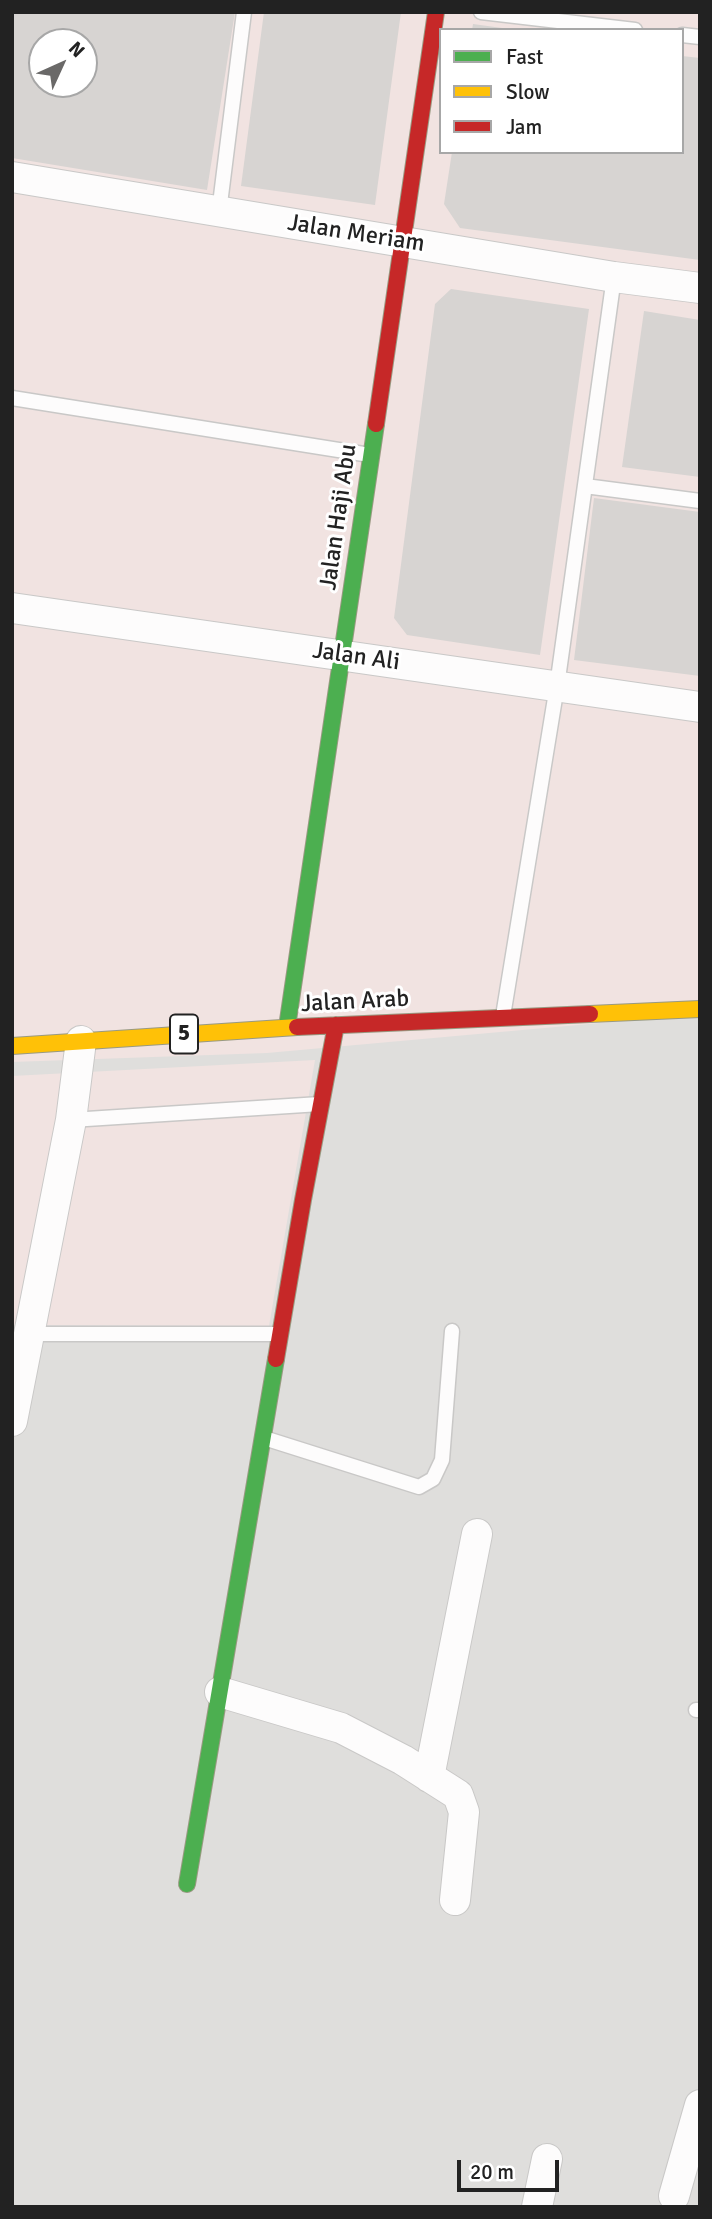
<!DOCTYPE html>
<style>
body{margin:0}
#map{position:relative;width:712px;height:2219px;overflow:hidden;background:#f0eeeb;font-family:Signika,sans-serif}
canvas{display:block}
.frame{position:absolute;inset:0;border:14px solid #222;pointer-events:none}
.legend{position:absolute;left:439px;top:28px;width:245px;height:126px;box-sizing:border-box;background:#fff;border:2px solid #a7a7a7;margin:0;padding:9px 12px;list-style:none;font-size:21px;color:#222}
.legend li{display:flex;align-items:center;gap:14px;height:35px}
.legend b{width:35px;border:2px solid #a7a7a7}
.north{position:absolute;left:28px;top:28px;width:70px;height:70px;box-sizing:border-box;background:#fff;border:2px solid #a7a7a7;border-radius:50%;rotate:45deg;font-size:19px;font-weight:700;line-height:28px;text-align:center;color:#222}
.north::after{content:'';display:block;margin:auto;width:24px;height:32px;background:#6a6968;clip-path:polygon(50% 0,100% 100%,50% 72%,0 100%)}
.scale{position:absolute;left:457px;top:2160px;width:102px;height:32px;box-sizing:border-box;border:4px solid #222;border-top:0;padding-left:9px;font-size:21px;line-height:24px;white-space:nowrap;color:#222;-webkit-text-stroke:5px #fff;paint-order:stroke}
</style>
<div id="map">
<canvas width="712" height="2219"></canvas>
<div class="frame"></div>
<ul class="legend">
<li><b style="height:9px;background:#4caf50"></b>Fast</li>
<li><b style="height:9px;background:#ffc107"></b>Slow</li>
<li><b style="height:9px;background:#c62828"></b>Jam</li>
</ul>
<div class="north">N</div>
<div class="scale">20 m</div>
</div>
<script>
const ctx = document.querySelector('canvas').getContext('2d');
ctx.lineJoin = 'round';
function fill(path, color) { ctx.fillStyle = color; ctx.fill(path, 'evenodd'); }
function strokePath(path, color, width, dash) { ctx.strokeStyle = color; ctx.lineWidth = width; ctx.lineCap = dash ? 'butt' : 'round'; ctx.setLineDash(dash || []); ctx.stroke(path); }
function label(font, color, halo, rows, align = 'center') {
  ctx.font = font + ' Signika,sans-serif'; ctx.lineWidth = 6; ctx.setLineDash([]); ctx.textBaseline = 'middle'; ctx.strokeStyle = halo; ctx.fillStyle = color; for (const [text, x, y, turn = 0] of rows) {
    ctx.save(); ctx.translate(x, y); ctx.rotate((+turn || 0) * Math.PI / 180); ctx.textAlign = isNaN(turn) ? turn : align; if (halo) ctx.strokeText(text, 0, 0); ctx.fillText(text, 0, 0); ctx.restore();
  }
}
fill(new Path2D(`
 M12,12H700V2207H12ZM441,30H682V152H441ZM42,42H84V84H42Z`), '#dfdedc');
fill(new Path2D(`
 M12,12H700V1014L267,1053L12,1062ZM441,30H682V152H441ZM42,42H84V84H42Z
 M315,1060L269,1326L12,1325V1076Z`), '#f1e3e1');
fill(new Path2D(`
 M12,12H235L207,190L12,158ZM42,42H84V84H42Z
 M264,12H401L375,205L241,186Z
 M473,24L502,28V30H472Z
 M682,56L700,58V260L460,228L444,204L452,152H682Z
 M451,289L589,309L540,655L407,635L394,618L435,304Z
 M644,311L700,320V477L622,467Z
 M594,498L700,512V676L574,660Z`), '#d7d4d2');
const lane = new Path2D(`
 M481,12L635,30
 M682,35L700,37
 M219,212L244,12
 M12,398L370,455
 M585,486L700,501
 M503,1016L557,686L614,277
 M71,1120L320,1104
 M30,1334H279
 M264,1438L419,1487L433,1479L442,1460L452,1331
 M696,1710H700`);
const street = new Path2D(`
 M12,177L614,277L700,288
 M12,608L700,707
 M12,1421L71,1120L81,1041
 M220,1692L341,1728L403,1760L458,1795L464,1812L455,1900
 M429,1777L477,1534
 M674,2196L700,2105
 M537,2207L547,2159`);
const fast = new Path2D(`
 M287,1027L376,424
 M187,1884L276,1359`);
const slow = new Path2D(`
 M590,1014L700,1009
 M12,1046L297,1027`);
const jam = new Path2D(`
 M376,424L436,12
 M297,1027L590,1014
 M276,1359L303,1200L336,1025`);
strokePath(lane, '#c9c8c7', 17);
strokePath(street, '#c9c8c7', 32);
strokePath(fast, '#999a82', 18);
strokePath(slow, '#999a82', 18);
strokePath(jam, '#999a82', 18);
strokePath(lane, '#fdfcfc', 14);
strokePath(street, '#fdfcfc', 30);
strokePath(fast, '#4caf50', 16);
strokePath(slow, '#ffc107', 16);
strokePath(jam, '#c62828', 16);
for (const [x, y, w] of [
 [184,1034,28]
]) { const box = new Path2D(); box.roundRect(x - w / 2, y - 19.5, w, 39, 5); ctx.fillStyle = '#fff'; ctx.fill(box); strokePath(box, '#222', 2); }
label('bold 23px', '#222', null, [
 ["5",184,1034]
]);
label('24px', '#222', '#fff', [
 ["Jalan Meriam",356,234,9],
 ["Jalan Haji Abu",339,517,-82],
 ["Jalan Ali",356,657,8],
 ["Jalan Arab",355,1002,-3]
]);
</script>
